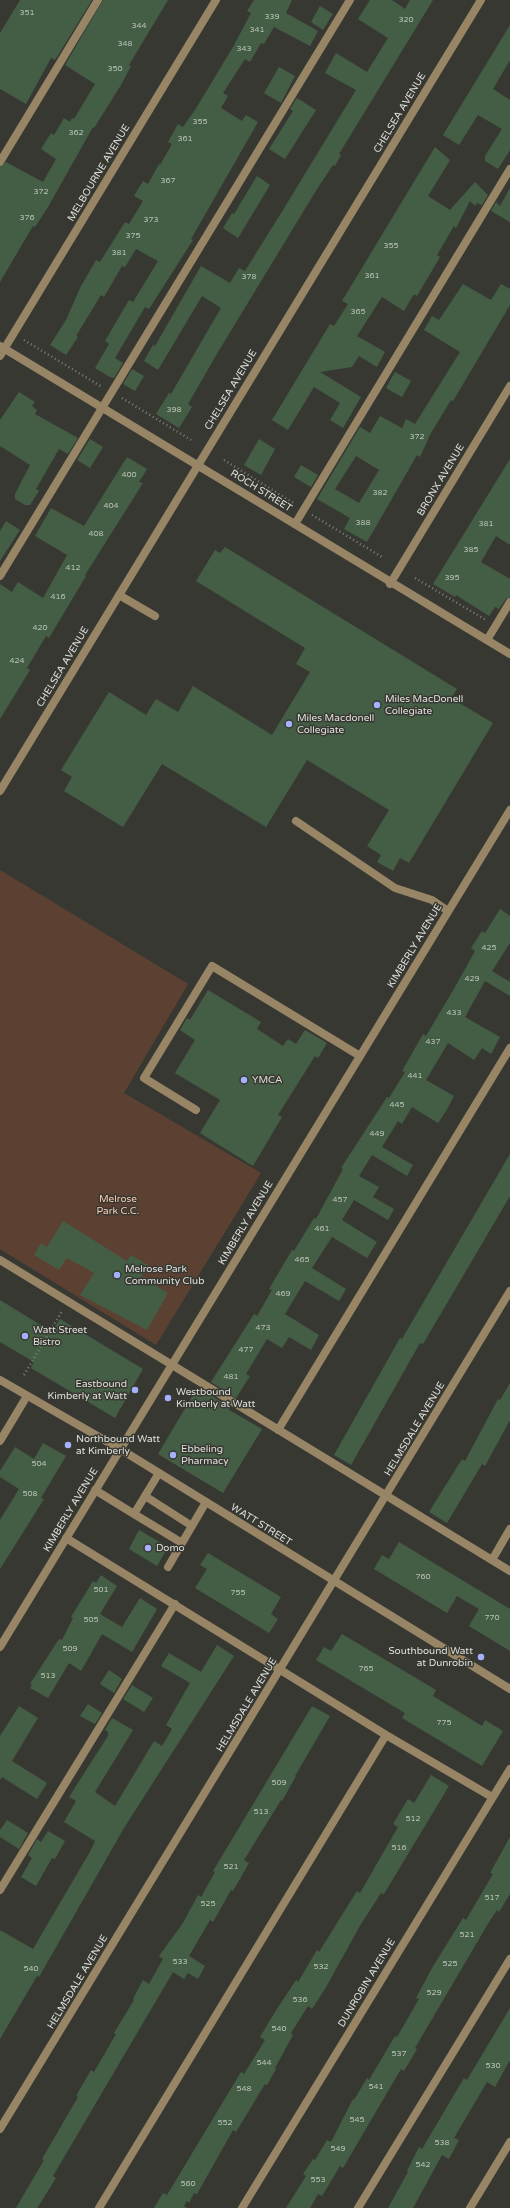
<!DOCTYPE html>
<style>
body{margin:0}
canvas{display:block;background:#383832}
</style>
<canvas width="510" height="2208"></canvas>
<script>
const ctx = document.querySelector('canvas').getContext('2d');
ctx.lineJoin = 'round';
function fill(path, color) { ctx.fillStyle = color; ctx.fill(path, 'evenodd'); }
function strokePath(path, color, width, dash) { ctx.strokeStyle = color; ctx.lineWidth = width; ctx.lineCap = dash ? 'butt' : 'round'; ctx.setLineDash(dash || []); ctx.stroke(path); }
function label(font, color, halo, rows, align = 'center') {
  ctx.font = font + ' "Varela Round",sans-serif'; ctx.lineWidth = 3; ctx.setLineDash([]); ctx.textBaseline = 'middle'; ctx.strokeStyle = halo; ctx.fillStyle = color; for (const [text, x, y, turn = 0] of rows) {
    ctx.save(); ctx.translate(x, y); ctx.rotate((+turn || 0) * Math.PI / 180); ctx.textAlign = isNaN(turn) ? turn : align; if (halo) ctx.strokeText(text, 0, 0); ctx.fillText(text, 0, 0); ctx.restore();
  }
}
fill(new Path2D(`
 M0,870L188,984L124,1093L261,1173L156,1345L0,1249Z`), '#5c4133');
fill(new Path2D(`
 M20,0H92L55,60L51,58L26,104L0,89V33Z
 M103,0H168L129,65L131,66L121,85L94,128L93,127L48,207L35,227L33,226L0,282V167L6,162L43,182L56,159L41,149L51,133L54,135L64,118L70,122L72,118L74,119L95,84L65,65Z
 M254,0H292L286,13L318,31L310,46L274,27L264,44L261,43L250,62L245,59L223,93L228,96L221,108L242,121L246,115L258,122L191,239L193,240L149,309L145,307L115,358L123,363L114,378L110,377L95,368L109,344L105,341L129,300L133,302L158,261L136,249L125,267L122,266L104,297L101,295L76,336L78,337L66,355L50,345L66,320L80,288L96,260L100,262L125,222L129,224L143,201L134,196L143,181L148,184L159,164L160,165L172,144L168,142L178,124L183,127L195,110L233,47L251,13L247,11Z
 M370,0H392L405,9L410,0H433L339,154L341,155L335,166L333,165L317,189L218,352L188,404L192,407L179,428L156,414L169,393L171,394L221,308L202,296L158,370L144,361L153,345L155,346L201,266L230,283L239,268L245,271L283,210L356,90L325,73L336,53L367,72L388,38L358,19Z
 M320,6L333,14L323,30L311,22Z
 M510,25V60L493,89L510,100V150L498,169L485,161V156L502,129L478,115L459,145L443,135Z
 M279,67L295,76L281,103L264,93Z
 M297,98L316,110L285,159L269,149L293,111L290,109Z
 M435,147L450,160L428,196L450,210L475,182L488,195L482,205L477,203L475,206L470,201L456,228L454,226L437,255L440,257L417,296L414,294L404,311L382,297L357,336L385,352L377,367L359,356L352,367L320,372L361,397L343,428L330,420L340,403L314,387L288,430L272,420L330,324L334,326L348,304L342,301Z
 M257,176L270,185L238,238L223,228L232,213L234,214Z
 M510,188V222L491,211L496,202L500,206Z
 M463,284L491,300L501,284L510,289V305L453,401L451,400L431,433L420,457L417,455L367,542L344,529L350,518L317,499L360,427L370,433L380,416L402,428L406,419L415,424L460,352L424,330L432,316L439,320ZM356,456L379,470L359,503L335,489Z
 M132,369L144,376L135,391L123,384Z
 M395,372L411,381L402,397L386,388Z
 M19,392L35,402L32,406L37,410L35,414L78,438L68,454L59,449L36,489L39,491L30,505H25L15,499V494L30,465L0,446V420Z
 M90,439L103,447L90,468L77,460Z
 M259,439L275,449L261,475L244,465Z
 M127,457L147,469L139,482L143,483L85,575L86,576L49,638L46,636L27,668L30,670L0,719V584L12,592L18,582L43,598L67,555L35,536L51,508L84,526Z
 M510,459V545L496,536L481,562L510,579V597L506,599L499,609L495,607L489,616L456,595L455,597L433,584Z
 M301,465L318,475L311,487L294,477Z
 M6,521L20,530L0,561V531Z
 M225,547L457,689L451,698L493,723L409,863L400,858L393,871L377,862L381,855L367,846L389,810L307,760L266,827L162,764L123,827L64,791L72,777L61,770L109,692L146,715L156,699L178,712L193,686L272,735L310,672L296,664L305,648L196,581L215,550L220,553Z
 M500,909L510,916V943L492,971L510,982V996L485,981L465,1017L500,1037L491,1054L482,1048L474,1060L448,1043L426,1080L454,1096L446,1111L438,1123L412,1107L402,1124L398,1121L382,1147L413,1165L407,1176L372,1155L359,1176L379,1187L373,1197L394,1209L388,1220L354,1200L342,1220L377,1242L367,1258L332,1237L312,1268L346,1289L339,1301L305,1281L285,1314L319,1335L311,1350L289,1337L282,1348L267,1339L246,1374L250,1376L236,1398L211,1382L254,1314L257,1316L272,1290L269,1289L292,1250L294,1251L314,1218L316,1219L343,1169L341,1168L387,1097L389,1098L405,1072L402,1071L423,1034L426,1036L455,987L475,951L471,948L482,931L485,933Z
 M208,990L261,1022L257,1029L283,1046L288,1039L296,1044L305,1030L327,1043L318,1058L315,1056L278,1115L282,1117L253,1166L200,1133L220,1100L175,1073L195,1040L180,1030L187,1018L190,1020Z
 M510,1154V1196L423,1344L420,1343L351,1465L334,1455L400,1338L402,1339Z
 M63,1221L127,1261L131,1255L148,1265L141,1277L168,1293L147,1330L80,1295L94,1273L67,1258L59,1270L34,1255L41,1243L47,1247Z
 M0,1300L52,1332L60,1319L143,1369L115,1418L31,1368L34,1362L0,1342Z
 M510,1383V1420L485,1466L482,1464L447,1523L429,1512L462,1459L465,1461L498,1399L500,1400Z
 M196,1390L204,1394L205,1392L231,1407L229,1410L262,1429L223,1493L158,1454Z
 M43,1443L66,1456L41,1498L44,1499L0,1569V1520L19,1489L0,1477V1471L15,1447L34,1459Z
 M139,1530L168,1547L157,1566L129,1549Z
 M399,1542L510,1609V1651L469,1626L479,1609L457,1596L447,1613L374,1569L382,1555L389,1559Z
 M208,1553L281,1597L271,1614L278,1619L269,1633L195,1588L207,1569L200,1565Z
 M101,1575L117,1586L100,1614L122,1627L140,1598L157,1609L132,1652L102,1634L81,1671L69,1663L48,1698L30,1688L32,1685L30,1684L59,1639L62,1640L73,1618L71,1617L93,1581L96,1583Z
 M342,1634L436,1690L433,1696L482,1726L485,1720L503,1731L482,1766L402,1718L405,1713L316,1660L324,1647L331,1651Z
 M217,1645L234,1656L124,1828L39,1977L37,1976L0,2039V1930L33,1949L91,1850L95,1841L64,1822L76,1801L69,1797L108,1736V1732L105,1730L112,1718L133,1730L95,1792L115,1806L154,1741L162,1746L172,1729L166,1725L190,1683L161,1666L169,1653L201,1672Z
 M109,1670L122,1679L114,1693L100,1684Z
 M132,1685L153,1698L144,1712L123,1699Z
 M88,1704L102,1713L95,1724L80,1716Z
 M19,1706L38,1718L12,1761L47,1783L37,1799L2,1777L0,1780V1736Z
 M312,1706L330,1716L295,1776H296L282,1801L281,1800L244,1860L249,1863L233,1891L231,1890L213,1922L210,1920L189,1956L205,1966L198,1979L188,1973L184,1979L173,1972L53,2176L56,2178L41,2202L37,2208H16L44,2160L42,2159L78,2097L76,2096L91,2070L94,2072L116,2034L114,2033L134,2000L133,1999L143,1980L149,1984L163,1959L159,1956L183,1923L198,1895L201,1897L215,1872L213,1871Z
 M431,1775L449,1786L384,1894L381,1893L361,1924L325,1989L312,2009L308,2006L291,2033L293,2035L275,2068L276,2069L267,2085L265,2084L236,2132L233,2130L197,2194L194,2193L189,2203L187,2201L184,2206L187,2208H154L163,2193L167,2195L241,2072L244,2074L265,2040L260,2037L275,2012L296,1980L298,1982L317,1950L319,1952L357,1891L360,1893L398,1827L393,1824L408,1799L414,1803Z
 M7,1820L28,1833L19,1849L0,1837V1830Z
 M48,1831L65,1841L55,1859L52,1858L36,1886L21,1877L32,1858L28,1855L37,1839L41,1842Z
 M510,1837V1894L499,1912L497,1910L489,1922L415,2048L417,2049L404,2071L401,2069L343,2168L340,2166L322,2196L318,2194L310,2208H286L306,2176L303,2174L313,2159L315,2160L327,2140L331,2142L353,2099L354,2100L367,2078L369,2080L395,2036L397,2037L419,1999L416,1998L432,1968L463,1918L466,1920L493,1874L490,1873Z
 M510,2008V2060L495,2087L487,2082L454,2138L459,2140L449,2159L442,2155L413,2208H388L408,2172L407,2171L419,2147L422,2149L464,2078L467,2080Z`), '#435e45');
strokePath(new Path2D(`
 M24,340L102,387
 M122,398L191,440
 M224,460L295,504
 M312,515L382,557
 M415,578L486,620
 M24,1375L62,1311`), '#7e7e79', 2.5, [1, 3]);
strokePath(new Path2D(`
 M0,162L98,0
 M295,524L510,169
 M0,576L350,0
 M119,595L155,616
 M487,640L510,602
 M296,821L395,888L432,900L448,911
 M196,1110L144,1078L212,966L360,1056
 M0,1260L510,1571
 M278,1430L510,1048
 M0,1441L27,1396
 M95,1490L134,1514L159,1473
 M145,1496L192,1526
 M134,1514L182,1543L168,1567
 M66,1538L386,1735L492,1797
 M182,1543L206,1502
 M492,1560L510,1529
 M0,1890L175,1604
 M99,2208L386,1735
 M358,2208L510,1959`), '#978565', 8);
strokePath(new Path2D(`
 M0,346C170,448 340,552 510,654
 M0,356L216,0
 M390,584L510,386
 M0,791L481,0
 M120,1449L510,1689
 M0,2129L510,1291
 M242,2208L510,1769
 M470,2208L510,2142`), '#978565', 8);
strokePath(new Path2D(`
 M0,1380L120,1449
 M0,1647L510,810`), '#978565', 8);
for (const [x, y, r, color] of [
 [377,705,4,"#a6b1fc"],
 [289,724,4,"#a6b1fc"],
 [244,1080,4,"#a6b1fc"],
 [117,1275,4,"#a6b1fc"],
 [25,1336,4,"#a6b1fc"],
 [135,1390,4,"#a6b1fc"],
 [168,1398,4,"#a6b1fc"],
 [68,1445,4,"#a6b1fc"],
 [173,1455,4,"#a6b1fc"],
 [148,1548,4,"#a6b1fc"],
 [481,1657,4,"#a6b1fc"]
]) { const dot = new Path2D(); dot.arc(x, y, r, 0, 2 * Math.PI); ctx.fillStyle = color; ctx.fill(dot); strokePath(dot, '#383832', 1.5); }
label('8px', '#b8c0b6', null, [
 ["351",27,13],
 ["339",272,17],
 ["320",406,20],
 ["344",139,26],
 ["341",257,30],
 ["348",125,44],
 ["343",244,49],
 ["350",115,69],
 ["355",200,122],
 ["362",76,133],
 ["361",185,139],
 ["367",168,181],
 ["372",41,192],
 ["376",27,218],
 ["373",151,220],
 ["375",133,236],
 ["355",391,246],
 ["381",119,253],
 ["361",372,276],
 ["378",249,277],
 ["365",358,312],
 ["398",174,410],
 ["372",417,437],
 ["400",129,475],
 ["382",380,493],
 ["404",111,506],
 ["388",363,523],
 ["381",486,524],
 ["408",96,534],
 ["385",471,550],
 ["412",73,568],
 ["395",452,578],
 ["416",58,597],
 ["420",40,628],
 ["424",17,661],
 ["425",489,948],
 ["429",472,979],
 ["433",454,1013],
 ["437",433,1042],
 ["441",415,1076],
 ["445",397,1105],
 ["449",377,1134],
 ["457",340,1200],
 ["461",322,1229],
 ["465",302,1260],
 ["469",283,1294],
 ["473",263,1328],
 ["477",246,1350],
 ["481",231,1377],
 ["504",39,1464],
 ["508",30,1494],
 ["760",423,1577],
 ["501",101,1590],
 ["755",238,1593],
 ["770",492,1618],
 ["505",91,1620],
 ["509",70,1649],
 ["765",366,1669],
 ["513",48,1676],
 ["775",444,1723],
 ["509",279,1783],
 ["513",261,1812],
 ["512",413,1819],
 ["516",399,1848],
 ["521",231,1867],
 ["517",492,1898],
 ["525",208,1904],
 ["521",467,1935],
 ["533",180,1962],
 ["525",450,1964],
 ["532",321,1967],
 ["540",31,1969],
 ["529",434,1993],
 ["536",300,2000],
 ["540",279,2029],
 ["537",399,2054],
 ["544",264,2063],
 ["530",493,2066],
 ["541",376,2087],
 ["548",244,2089],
 ["545",357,2120],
 ["552",225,2123],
 ["538",442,2143],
 ["549",338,2149],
 ["542",423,2165],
 ["553",318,2180],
 ["560",188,2184]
]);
label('10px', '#dfe0dc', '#383832', [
 ["CHELSEA AVENUE",400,113,-59],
 ["MELBOURNE AVENUE",99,173,-59],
 ["CHELSEA AVENUE",231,390,-59],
 ["BRONX AVENUE",441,480,-59],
 ["ROCH STREET",261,491,32],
 ["CHELSEA AVENUE",63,667,-59],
 ["KIMBERLY AVENUE",415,946,-59],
 ["KIMBERLY AVENUE",246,1223,-59],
 ["HELMSDALE AVENUE",415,1429,-59],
 ["KIMBERLY AVENUE",71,1510,-59],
 ["WATT STREET",261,1525,32],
 ["HELMSDALE AVENUE",247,1705,-59],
 ["HELMSDALE AVENUE",78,1982,-59],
 ["DUNROBIN AVENUE",367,1983,-59]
]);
label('10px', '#dfe0dc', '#383832', [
 ["Miles MacDonell",385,699],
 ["Collegiate",385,711],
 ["Miles Macdonell",297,718],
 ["Collegiate",297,730],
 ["YMCA",252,1080],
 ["Melrose Park",125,1269],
 ["Community Club",125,1281],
 ["Watt Street",33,1330],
 ["Bistro",33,1342],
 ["Eastbound",127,1384,"right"],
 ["Kimberly at Watt",127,1396,"right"],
 ["Westbound",176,1392],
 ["Kimberly at Watt",176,1404],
 ["Northbound Watt",76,1439],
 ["at Kimberly",76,1451],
 ["Ebbeling",181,1449],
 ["Pharmacy",181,1461],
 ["Domo",156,1548],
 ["Southbound Watt",473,1651,"right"],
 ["at Dunrobin",473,1663,"right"]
], 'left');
label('10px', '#fdccb3', '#383832', [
 ["Melrose",118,1199],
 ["Park C.C.",118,1211]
]);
</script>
